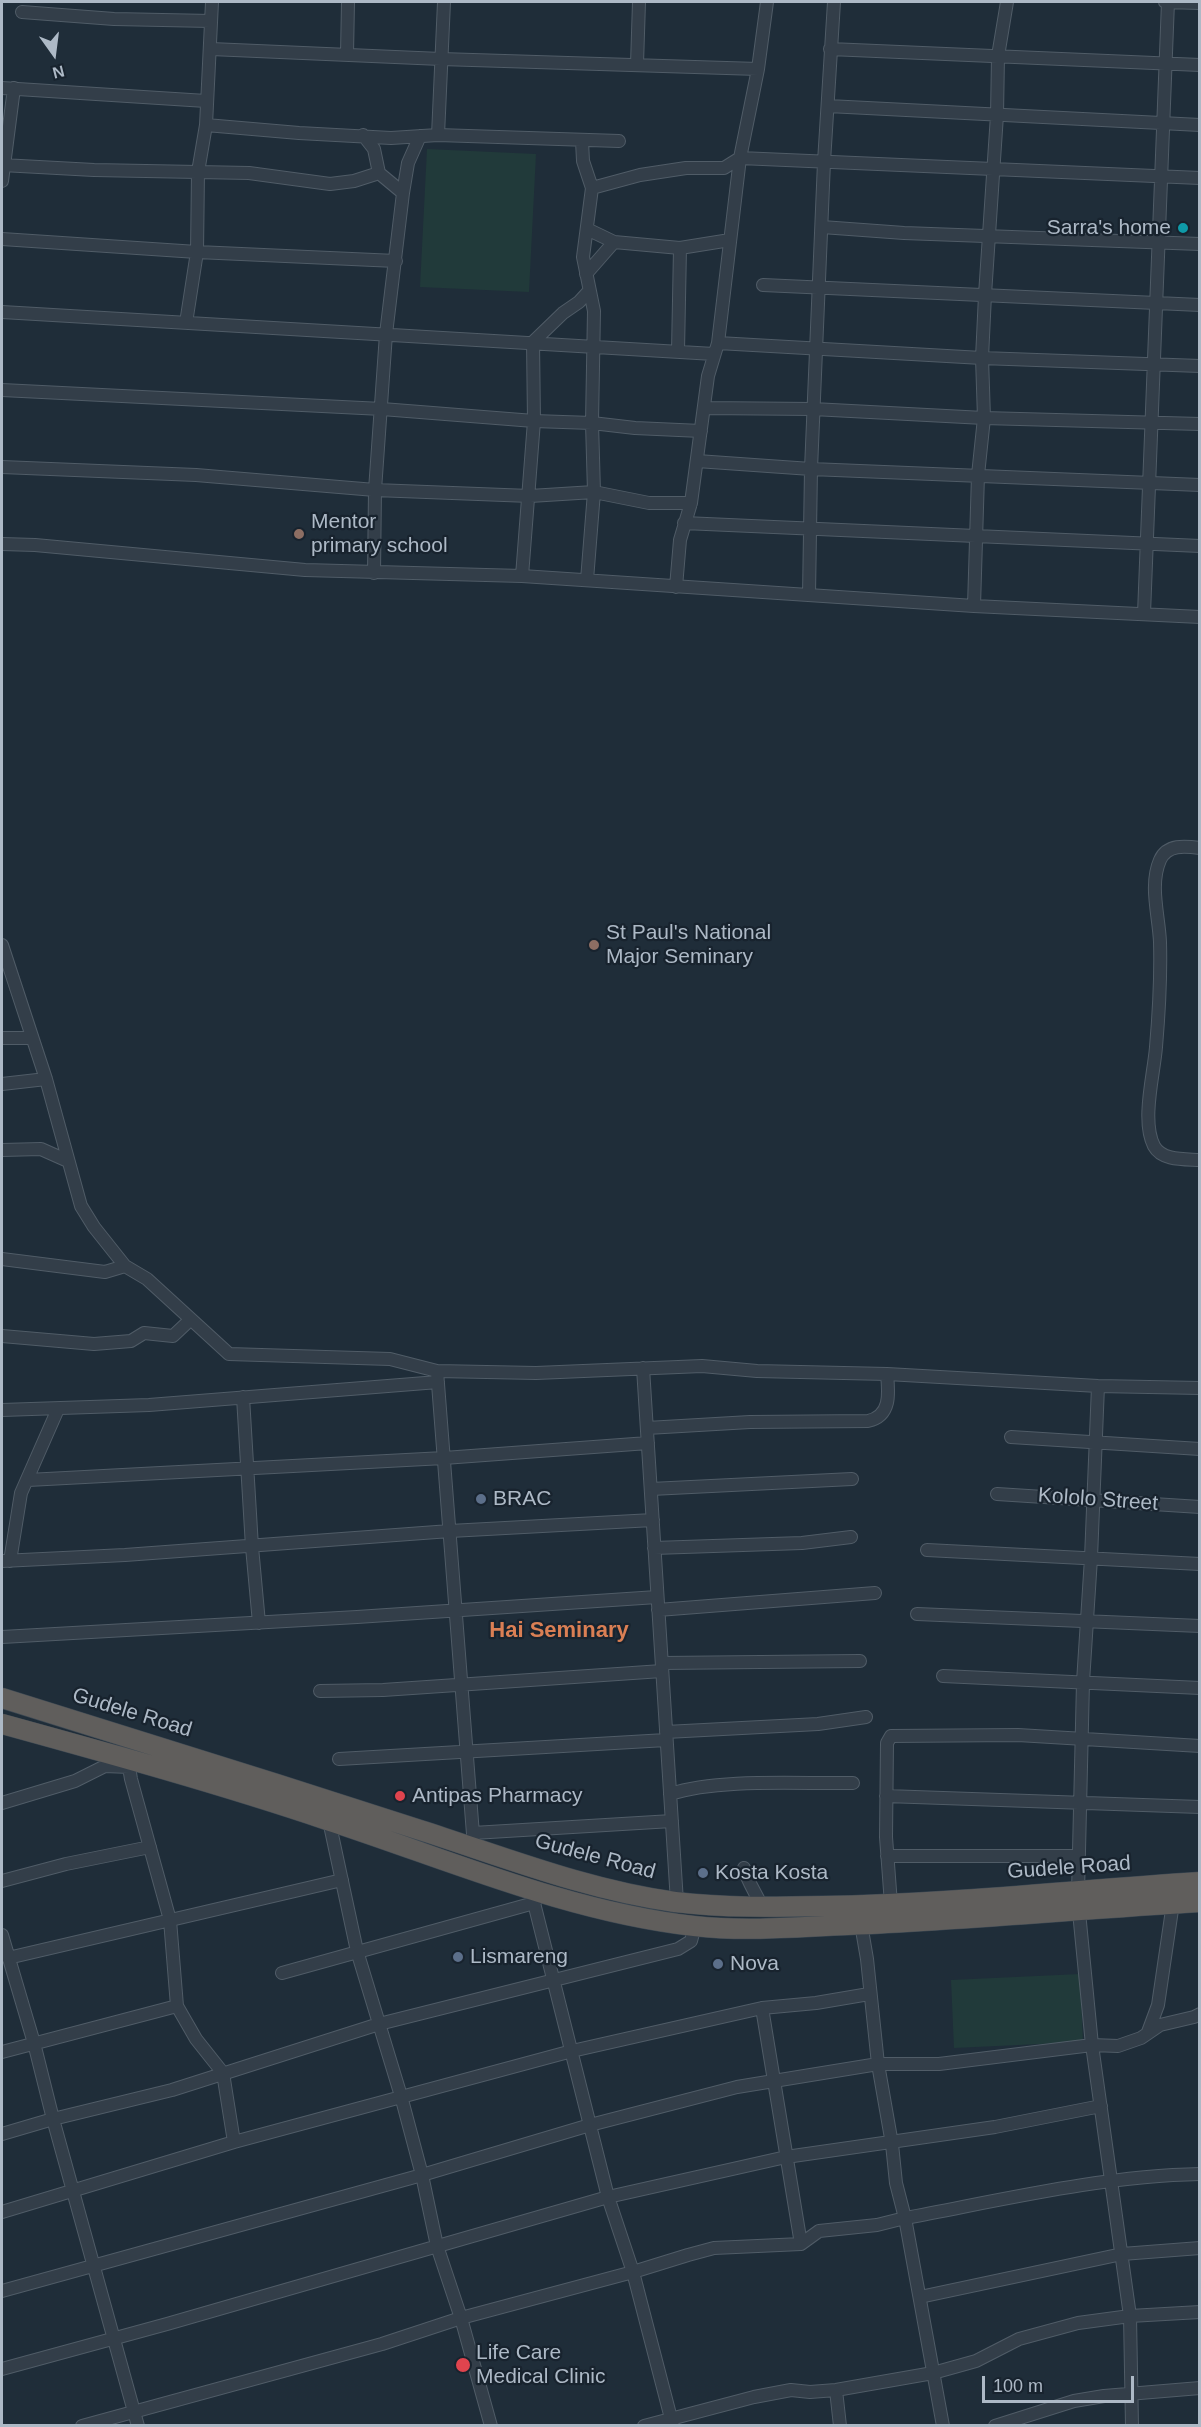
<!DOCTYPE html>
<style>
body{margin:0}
#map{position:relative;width:1201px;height:2427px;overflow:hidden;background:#1f2d39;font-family:Helvetica,sans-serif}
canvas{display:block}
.frame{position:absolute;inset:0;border:3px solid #adb9c6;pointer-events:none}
.north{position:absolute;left:24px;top:24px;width:60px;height:60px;-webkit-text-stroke:4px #18232e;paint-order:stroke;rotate:166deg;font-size:16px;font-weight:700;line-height:24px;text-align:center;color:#adb9c6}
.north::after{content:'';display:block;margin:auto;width:21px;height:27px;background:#adb9c6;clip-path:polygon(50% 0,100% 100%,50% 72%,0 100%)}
.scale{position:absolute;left:982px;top:2376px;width:152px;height:27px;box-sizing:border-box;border:3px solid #adb9c6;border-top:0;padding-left:8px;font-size:18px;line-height:21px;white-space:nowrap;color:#adb9c6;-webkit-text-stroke:4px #18232e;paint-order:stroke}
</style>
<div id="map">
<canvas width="1201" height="2427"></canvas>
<div class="frame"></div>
<div class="north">N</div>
<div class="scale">100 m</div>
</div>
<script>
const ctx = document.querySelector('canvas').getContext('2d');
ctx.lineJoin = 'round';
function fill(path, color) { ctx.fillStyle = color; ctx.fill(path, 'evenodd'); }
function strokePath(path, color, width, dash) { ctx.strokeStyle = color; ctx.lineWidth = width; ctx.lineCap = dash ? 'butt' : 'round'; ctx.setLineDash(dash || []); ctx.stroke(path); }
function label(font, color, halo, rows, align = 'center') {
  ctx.font = font + ' Helvetica,sans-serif'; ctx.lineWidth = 4.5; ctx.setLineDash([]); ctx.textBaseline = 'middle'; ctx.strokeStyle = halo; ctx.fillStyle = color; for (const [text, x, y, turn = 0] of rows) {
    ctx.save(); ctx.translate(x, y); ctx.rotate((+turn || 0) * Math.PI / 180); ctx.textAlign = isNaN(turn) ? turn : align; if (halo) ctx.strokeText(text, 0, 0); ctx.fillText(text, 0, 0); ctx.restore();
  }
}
fill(new Path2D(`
 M427,149L536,154L529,292L420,287Z
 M1080,1974L1083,2042L954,2048L951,1980Z`), '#213a3a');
const minor = new Path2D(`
 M1165,2L1200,3
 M22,12L114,19L211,21
 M211,49L441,59L758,69
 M830,49L1200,65
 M347,54L348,2
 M637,64L639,2
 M2,88L206,101
 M828,106L1200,125
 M206,125L299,133L391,138L438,135L619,141
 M363,135L374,149L379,173
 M438,135L444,2
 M582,141L583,161L592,188L583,257L594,311L592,423L594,492L587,580
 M2,165L94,170L249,173L330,184L354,181L379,173L403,193
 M2,181L14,88
 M592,188L640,175L686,168H724L740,158L1200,178
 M822,227L904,233L1200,244
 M587,229L614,242L680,248L730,240
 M2,239L197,252L396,261
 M586,274L614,242
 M763,285L1200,305
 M2,312L714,354
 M186,323L197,252L198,172L206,125L212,2
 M718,343L982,358L1200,366
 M678,351L680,248
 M2,390L382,409L534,421L592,423L635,428L701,431
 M704,408L813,409L984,418L1200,424
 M697,461L811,469L1200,485
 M2,467L196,475L375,490L530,496L594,492L649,503H691
 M684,523L1200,546
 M2,544L35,545L305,570L522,576L974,606L1200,617
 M374,573L375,490L386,334L403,193L408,163L420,136
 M522,576L534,421L533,342L563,313L579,302L589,291
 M676,587L680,540L691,503L708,376L718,343L740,158L758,69L767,2
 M809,595L811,469L824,162L834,2
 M974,606L978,475L984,418L982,358L985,295L997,115L998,56L1007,2
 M1144,614L1168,2
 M1200,848C1185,846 1167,844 1160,860C1149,885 1159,916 1160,942C1161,976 1159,1012 1156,1047C1154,1074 1141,1121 1154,1146C1162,1161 1185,1159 1200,1160
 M2,945L46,1079L81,1206L94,1227L125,1266L147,1279L229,1354L390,1359L437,1371L536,1373L702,1366L757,1371L887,1374L1098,1386L1200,1388
 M2,1038H32
 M2,1084L46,1079
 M2,1150L41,1149L68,1161
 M2,1259L105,1272L125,1266
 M2,1336L94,1344L131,1341L144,1333L173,1336L190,1320
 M643,1368L677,1902
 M437,1371L474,1847
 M243,1397L252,1547L259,1623
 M2,1410L149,1405L438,1382
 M647,1428L750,1422L868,1421C891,1416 889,1394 887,1374
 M1011,1437L1200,1449
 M28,1480L444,1458L648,1443
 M651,1489L852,1479
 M997,1494L1200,1507
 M654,1548L802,1543L851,1537
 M927,1550L1200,1564
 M2,1561L125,1555L450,1531L653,1520
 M10,1561L21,1493L58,1409
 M658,1610L875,1593
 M917,1614L1200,1626
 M2,1637L357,1617L657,1597
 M662,1663L860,1661
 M943,1676L1200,1688
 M320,1691L383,1690L662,1671
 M666,1732L818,1724L866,1717
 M133,1759L129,1767L131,1779L170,1920L177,2006L196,2039L223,2073L234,2142
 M339,1759L666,1740
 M670,1794C720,1778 799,1784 853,1783
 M886,1796L1200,1807
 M2,1803L75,1781L105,1766L129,1767
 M328,1816L357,1951L401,2096L422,2175L437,2246L461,2318L491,2426
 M473,1833L672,1821
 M887,1856H1078
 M744,1868C746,1879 757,1895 762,1907
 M2,1881L66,1864L150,1847
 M542,1892L534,1903L608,2197L633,2272L673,2426
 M1078,1893L1083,1682L1091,1558L1098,1386
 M891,1904L886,1837L887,1743L891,1736L1018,1735L1200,1746
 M1079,1912L1092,2045L1130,2316L1132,2426
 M861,1924L867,1959L878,2064L892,2144L896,2183L905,2218L943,2426
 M2,1935L34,2043L53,2119L138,2426
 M8,1958L342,1880
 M282,1973L534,1903
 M762,2008L801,2244
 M1148,2032L1158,2005L1173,1903
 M2,2052L177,2006
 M2,2134L53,2119L172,2090L379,2024L678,1949L691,1941L695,1926
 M2,2212L234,2142L572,2051L762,2008L816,2003L869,1994
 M2,2291L422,2175L590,2125L737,2087L878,2064H939L1092,2045L1118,2046L1141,2038L1160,2025L1194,2017L1200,2014
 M920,2297L1122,2254L1200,2248
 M2,2369L167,2324L608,2197L786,2157L995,2127L1101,2106
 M836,2390L840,2426
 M82,2426L382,2344L461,2318L633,2272L688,2255L714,2248L801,2244L819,2231L877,2225L905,2218C1002,2200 1101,2176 1200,2174
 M644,2426L754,2397L791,2390L810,2392L836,2390L933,2373L976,2361L1019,2339L1078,2323L1130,2316L1200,2312
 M995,2426L1074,2401L1104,2396L1200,2388`);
const trunk = new Path2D(`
 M2,1698C141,1741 281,1785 420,1830C504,1857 587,1890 675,1902C724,1908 774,1907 823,1906C949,1904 1074,1890 1200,1882
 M2,1724C111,1754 220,1784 327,1820C447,1859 568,1912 694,1926C746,1932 797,1927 848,1925C966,1920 1082,1909 1200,1902`);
strokePath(minor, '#505c67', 14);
strokePath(trunk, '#3d4954', 21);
strokePath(minor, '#333e49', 12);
strokePath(trunk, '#605e5c', 20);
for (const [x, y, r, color] of [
 [1183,228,6,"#0f9aa8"],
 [299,534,6,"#8d6e63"],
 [594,945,6,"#8d6e63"],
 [481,1499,6,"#5c6f8a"],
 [400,1796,6,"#e0444e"],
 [703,1873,6,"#5c6f8a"],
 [458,1957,6,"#5c6f8a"],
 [718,1964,6,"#5c6f8a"],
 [463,2365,8,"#e0444e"]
]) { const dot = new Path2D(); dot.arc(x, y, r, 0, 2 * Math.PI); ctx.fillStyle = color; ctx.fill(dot); strokePath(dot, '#18232e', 2); }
label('21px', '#adb9c6', '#18232e', [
 ["Sarra's home",1171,228,"right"],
 ["Mentor",311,522],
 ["primary school",311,546],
 ["St Paul's National",606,933],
 ["Major Seminary",606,957],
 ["BRAC",493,1499],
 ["Antipas Pharmacy",412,1796],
 ["Kosta Kosta",715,1873],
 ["Lismareng",470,1957],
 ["Nova",730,1964],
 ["Life Care",476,2353],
 ["Medical Clinic",476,2377]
], 'left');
label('21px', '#adb9c6', '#18232e', [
 ["Kololo Street",1098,1500,4],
 ["Gudele Road",132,1713,17],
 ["Gudele Road",595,1857,15],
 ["Gudele Road",1069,1868,-4]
]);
label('bold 22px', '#da7f54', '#18232e', [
 ["Hai Seminary",559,1631]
]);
</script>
